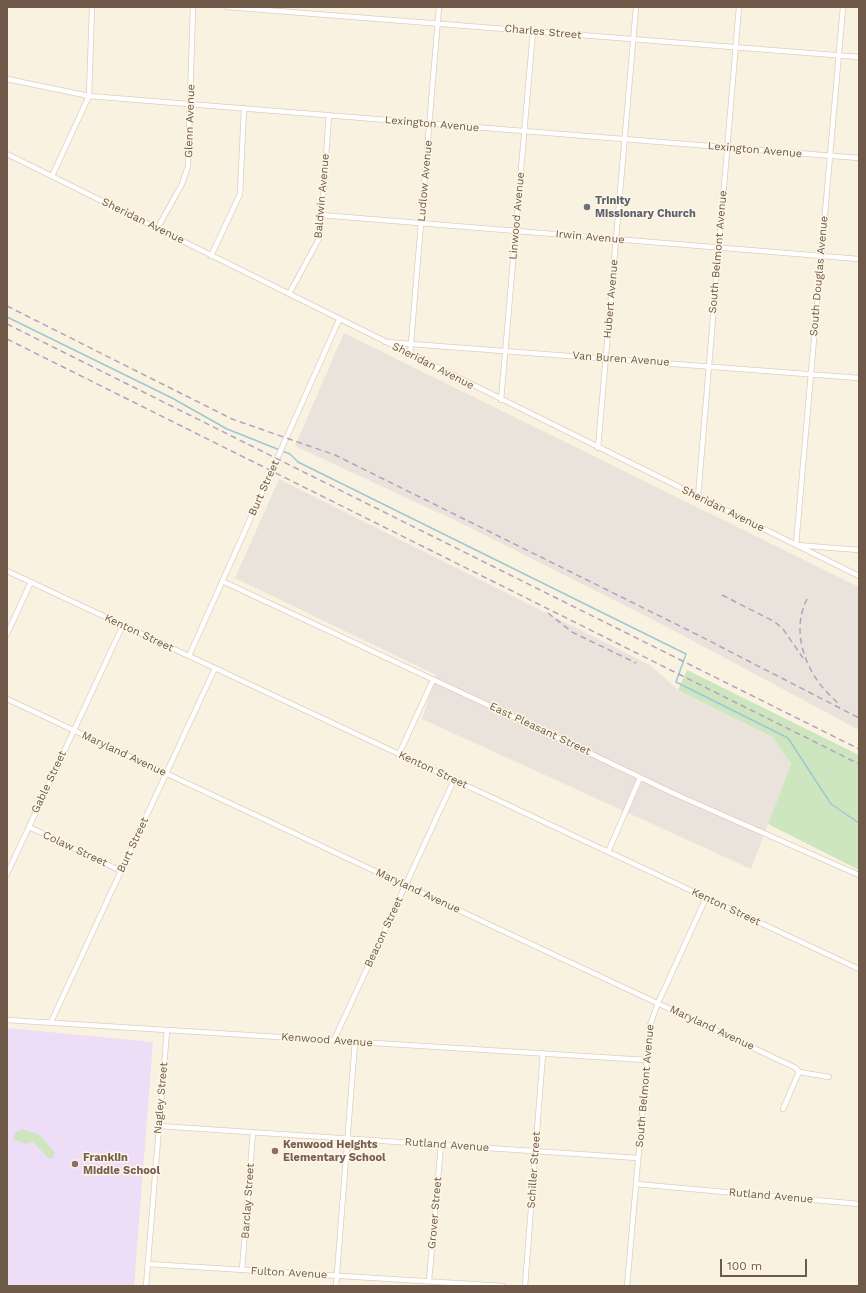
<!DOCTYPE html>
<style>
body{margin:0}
#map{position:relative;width:866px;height:1293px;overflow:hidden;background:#faf2e0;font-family:"Work Sans",sans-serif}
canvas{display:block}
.frame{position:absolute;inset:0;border:8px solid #6f5949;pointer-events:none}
.scale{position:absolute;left:720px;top:1259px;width:87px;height:18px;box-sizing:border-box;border:2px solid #6f5949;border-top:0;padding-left:5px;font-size:12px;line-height:14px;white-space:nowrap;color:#6f5949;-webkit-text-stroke:3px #fef6e6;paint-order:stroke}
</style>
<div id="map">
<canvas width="866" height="1293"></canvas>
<div class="frame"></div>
<div class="scale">100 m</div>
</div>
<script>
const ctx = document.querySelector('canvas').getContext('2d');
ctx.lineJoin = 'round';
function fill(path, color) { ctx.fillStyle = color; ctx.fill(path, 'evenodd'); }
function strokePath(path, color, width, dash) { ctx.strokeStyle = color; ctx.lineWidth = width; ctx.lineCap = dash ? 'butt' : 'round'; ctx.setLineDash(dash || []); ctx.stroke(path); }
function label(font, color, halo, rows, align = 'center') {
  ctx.font = font + ' "Work Sans",sans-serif'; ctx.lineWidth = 3; ctx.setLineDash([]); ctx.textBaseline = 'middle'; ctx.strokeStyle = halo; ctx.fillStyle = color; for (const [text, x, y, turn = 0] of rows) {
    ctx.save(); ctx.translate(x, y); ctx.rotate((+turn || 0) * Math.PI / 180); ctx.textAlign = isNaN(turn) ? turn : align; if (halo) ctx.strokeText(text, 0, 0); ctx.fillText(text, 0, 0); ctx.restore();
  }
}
fill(new Path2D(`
 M344,333L859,587V730L669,628L469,527L295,446Z
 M279,479L650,665L678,690L774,737L791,764L751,869L422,719L436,675L235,578Z`), '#e9e3dc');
fill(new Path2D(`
 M7,1028L153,1042L134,1286H7Z`), '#eeddf6');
fill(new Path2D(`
 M687,670L859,755V870L768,824L791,764L773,737L678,690Z
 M22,1129L40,1135L55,1153L53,1158L49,1159L33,1142L26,1144L15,1140L13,1137L15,1133Z`), '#cee6c0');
strokePath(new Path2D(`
 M7,317L172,398L227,429L290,454L298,462L686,654L676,682L788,738L831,804L859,823`), '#9dc8d3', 1.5);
const minor = new Path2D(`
 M227,7L859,57
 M843,7L796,545L859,550
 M7,79L89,96L859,158
 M7,154L859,576
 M52,176L89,96L92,7
 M321,215L859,259
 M157,229L182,184L188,166L193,7
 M211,256L240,194L244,108
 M289,294L320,237L329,115
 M385,342L859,378
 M410,355L439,7
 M501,400L533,31
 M598,448L636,7
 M698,497L739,7
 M7,571L859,969
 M222,581L537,728L677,795L859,875
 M7,634L31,582
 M189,656L339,320
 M7,699L796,1068L799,1072L829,1077
 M399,754L433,680
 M29,827L121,871
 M608,852L640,778
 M7,874L123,625
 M7,1020L646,1060
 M51,1022L215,668
 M334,1040L454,780
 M783,1109L799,1072
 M159,1126L638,1158
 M636,1184L859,1204
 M148,1264L503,1286
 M242,1270L253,1132
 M429,1281L441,1145
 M146,1286L167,1030
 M336,1286L355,1042
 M525,1286L543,1053
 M627,1286L650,1025L658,1003L706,898`);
strokePath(minor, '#decebd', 6);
strokePath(minor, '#fff', 4.5);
strokePath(new Path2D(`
 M7,306L232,419L335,455L698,635L859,718
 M7,324L859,749
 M7,339L859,764
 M722,595L775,622L783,629L803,658
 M807,599C789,635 808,678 838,703
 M548,613L572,632L636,663`), '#b4a1c2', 1.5, [6, 4]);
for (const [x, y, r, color] of [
 [587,207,4,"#6b7280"],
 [275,1151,4,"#8d6e63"],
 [75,1164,4,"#8d6e63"]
]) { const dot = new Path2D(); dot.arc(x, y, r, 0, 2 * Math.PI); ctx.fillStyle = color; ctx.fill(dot); strokePath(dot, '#fef6e6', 1.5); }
label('11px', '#6f5949', '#fef6e6', [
 ["Charles Street",543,32,5],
 ["Glenn Avenue",190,121,-88],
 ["Lexington Avenue",432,124,5],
 ["Lexington Avenue",755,150,5],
 ["Ludlow Avenue",425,181,-85],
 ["Baldwin Avenue",322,196,-85],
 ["Linwood Avenue",517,216,-85],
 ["Sheridan Avenue",143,221,26],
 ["Irwin Avenue",590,237,5],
 ["South Belmont Avenue",718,252,-85],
 ["South Douglas Avenue",819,276,-85],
 ["Hubert Avenue",611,299,-85],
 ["Van Buren Avenue",621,359,4],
 ["Sheridan Avenue",433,366,27],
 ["Burt Street",264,488,-66],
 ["Sheridan Avenue",723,509,26],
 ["Kenton Street",139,633,25],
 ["East Pleasant Street",540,729,25],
 ["Maryland Avenue",124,754,25],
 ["Kenton Street",433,770,25],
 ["Gable Street",49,782,-65],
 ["Burt Street",133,845,-65],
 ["Colaw Street",75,849,25],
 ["Maryland Avenue",418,891,25],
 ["Kenton Street",726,907,25],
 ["Beacon Street",384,932,-65],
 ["Maryland Avenue",712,1028,25],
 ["Kenwood Avenue",327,1040,4],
 ["South Belmont Avenue",645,1086,-85],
 ["Nagley Street",161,1098,-85],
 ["Rutland Avenue",447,1145,4],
 ["Schiller Street",534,1170,-86],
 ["Rutland Avenue",771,1196,5],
 ["Barclay Street",248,1201,-86],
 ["Grover Street",435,1213,-85],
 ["Fulton Avenue",289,1273,3]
]);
label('bold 11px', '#5b616d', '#fef6e6', [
 ["Trinity",595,201],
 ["Missionary Church",595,214]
], 'left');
label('bold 11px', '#785e54', '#fef6e6', [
 ["Kenwood Heights",283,1145],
 ["Elementary School",283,1158],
 ["Franklin",83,1158],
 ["Middle School",83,1171]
], 'left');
</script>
